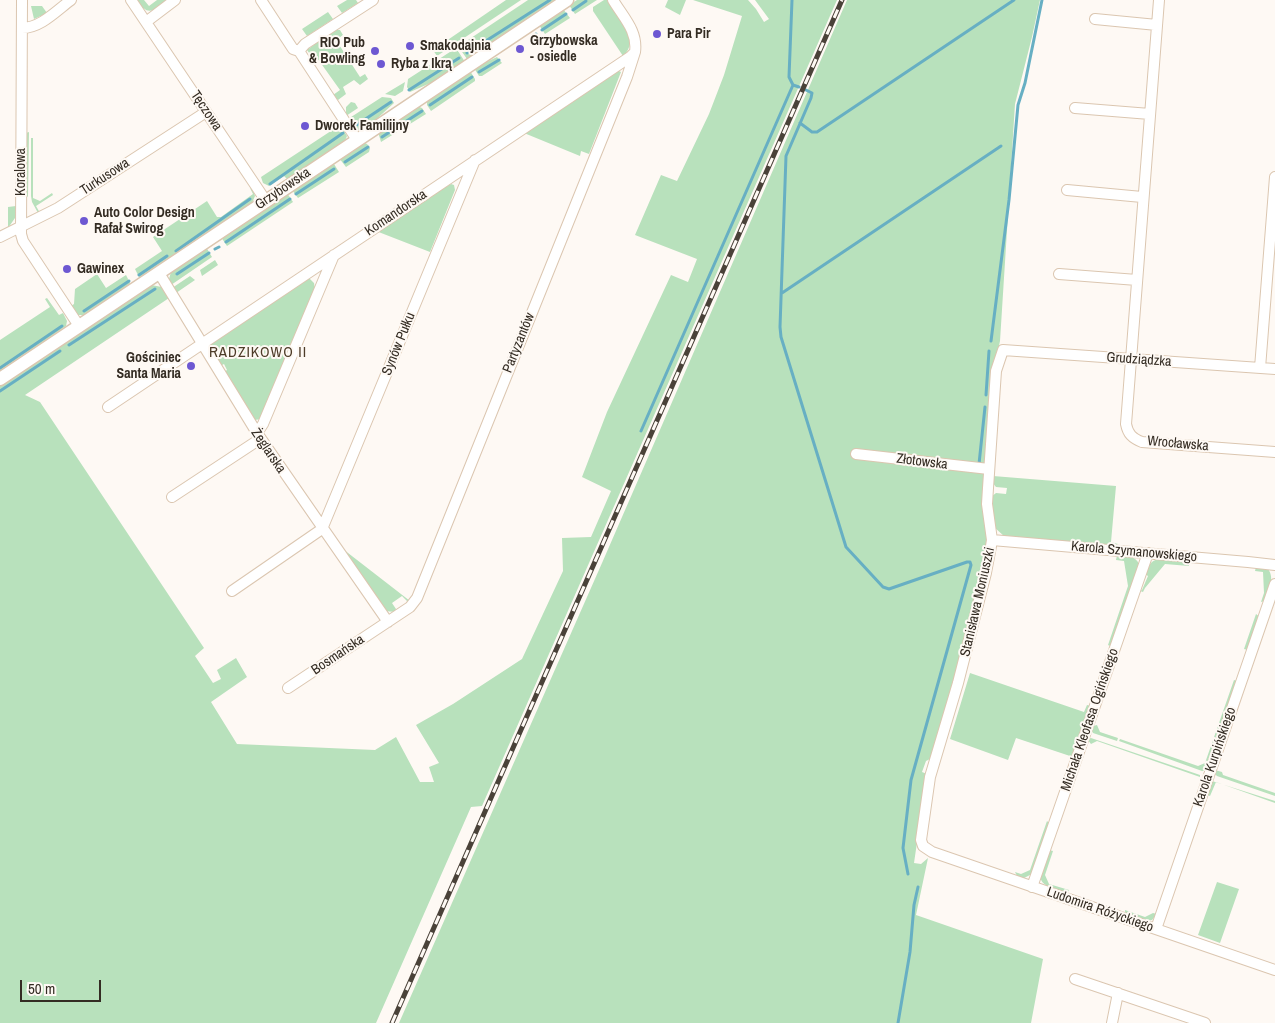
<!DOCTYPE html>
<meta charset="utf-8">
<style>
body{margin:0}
#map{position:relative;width:1275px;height:1023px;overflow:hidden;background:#fef9f4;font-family:"Archivo Narrow",sans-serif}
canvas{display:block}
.scale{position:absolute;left:20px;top:980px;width:81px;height:22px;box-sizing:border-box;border:2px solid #342c23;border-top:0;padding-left:6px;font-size:15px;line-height:18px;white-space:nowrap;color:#342c23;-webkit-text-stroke:4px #fef9f4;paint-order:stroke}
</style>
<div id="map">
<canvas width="1275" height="1023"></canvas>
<div class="scale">50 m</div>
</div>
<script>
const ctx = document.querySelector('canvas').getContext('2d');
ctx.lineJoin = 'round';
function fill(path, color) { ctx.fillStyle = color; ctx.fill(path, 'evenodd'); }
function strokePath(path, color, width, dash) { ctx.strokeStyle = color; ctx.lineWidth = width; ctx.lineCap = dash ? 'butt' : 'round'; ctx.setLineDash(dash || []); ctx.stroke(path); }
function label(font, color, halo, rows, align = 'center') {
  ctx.font = font + ' "Archivo Narrow",sans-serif'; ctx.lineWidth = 4; ctx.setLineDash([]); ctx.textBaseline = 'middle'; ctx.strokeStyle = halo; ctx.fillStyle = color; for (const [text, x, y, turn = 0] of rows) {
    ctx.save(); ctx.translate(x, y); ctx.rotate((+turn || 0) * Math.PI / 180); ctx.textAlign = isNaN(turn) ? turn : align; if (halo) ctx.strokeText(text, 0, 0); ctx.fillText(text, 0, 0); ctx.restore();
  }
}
fill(new Path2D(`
 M137,0H144L149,6L157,0H168C154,10 148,18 137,0Z
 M347,0H356L358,3L342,13L337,6Z
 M506,0H521L437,56L433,50Z
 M528,0H559L469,59H467L460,49L462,44Z
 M577,0H597L575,14L569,5Z
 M604,0H607C617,15 642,40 623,56L593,11V7Z
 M668,0H686L680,15L665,7Z
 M693,0H748L756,9L764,22L769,19L755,0H837L482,806L471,807L376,1023H0V385L151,285L162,287L169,298L25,395L40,402L204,648L195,656L213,683L221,679L217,670L236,658L247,677L211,702L237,744L375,750L396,737L420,782H434L429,767L439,763L416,725L453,704L522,659L563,571L562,538L591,537L611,491L582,477L607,412L671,275L688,282L697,259L635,235L661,175L677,181L709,114L724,75L742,16Z
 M847,0H1040L1032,37L1015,104L1000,341L995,364L987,542C974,615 953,687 932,758L926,761L922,772L927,774L914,863L921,864L928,858L916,915L1043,959L1031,1023H399L602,563Z
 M31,6H42L47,13L34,19Z
 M563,9L570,18L545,34L539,25Z
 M328,12L333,19L307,36L302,29Z
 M336,30H340L343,35L336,40L360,77L365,74L368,79L360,85L354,80L343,87L346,94L338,100L333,95L340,90L315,55L312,57L307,50L319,41L321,45L328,41L325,37Z
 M453,50L458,51L465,62L442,78L410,92L407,87L408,79Z
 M497,57L502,63L482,76H479L474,68Z
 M617,70L621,72L589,154L581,151L580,156L524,133Z
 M470,71L475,79V81L431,111L427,105V99Z
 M405,82L403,91L395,96L385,94Z
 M382,97L391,98L394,103L369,126L361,131L355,130L348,119Z
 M351,102L355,103L358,108L346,116V107Z
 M417,106L422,108L426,114L381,142L378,132Z
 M340,125L347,136L344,143L288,180L284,176L269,186L263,183L261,177Z
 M29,132L28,196L25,200L26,133Z
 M31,138H33V198L40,201L52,193L53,195L36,206L40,213H38L32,202L31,196Z
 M363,142L367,144L370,148L369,152L346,167L339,158Z
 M331,163L334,164L339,172L298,198L292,190Z
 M451,184L454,185L455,190L430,252L376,231L441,188H444Z
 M250,188L253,190L255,196L251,205L143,277H139L135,269L162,251L153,237L207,201L217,217H221L253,194Z
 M287,193L293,202L227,246L221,237Z
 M16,206L15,218L8,228V207Z
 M206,247L212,257L171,285L169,279L171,272Z
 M215,260L218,265L202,276L200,270Z
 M97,274L106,288L126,275L130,283L129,286L85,315H78L71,306L74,304L75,289Z
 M190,276L195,280L176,293L172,288Z
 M309,278L314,283L315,289L261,419L255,420L224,372L227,370L224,364L220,366L209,348V344L304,279Z
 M47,298L59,315L63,313L67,321L66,326L0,373V340L50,307L45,299Z
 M993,476L1116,486L1111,542L1118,544L1113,546L1005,537L994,527L991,497L996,493L1006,494L1007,488L996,487L992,482Z
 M339,546L410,601H407L402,596L392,603L396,609L395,612L385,611Z
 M1117,555C1126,556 1135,555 1139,564L1112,647L1108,645L1128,586L1124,561L1116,560Z
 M1158,559L1188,561L1189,566L1165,564L1145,588L1143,592L1140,591L1142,590L1148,576L1145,574C1148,567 1150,561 1158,559Z
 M1256,567L1268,569C1275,578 1269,591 1265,601L1261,602L1264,593L1263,572L1255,571Z
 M1256,614L1260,617L1248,650L1244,649Z
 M970,673L1084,712L1087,705L1091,706L1073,757L1016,738L1008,760L950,739Z
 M1234,680L1237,681L1207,770L1202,771L1119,741L1120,739L1198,766L1205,763Z
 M1097,725L1100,732L1118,738L1117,741L1093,733L1091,729L1093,726Z
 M1091,738L1200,775V777L1097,741L1091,744L1087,739Z
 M1215,770L1222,772L1223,775L1275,793V796L1217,776L1214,773Z
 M1212,781L1275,801V803L1216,782L1210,796L1207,795Z
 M1047,821L1050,824L1032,874L1024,878L1017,876L1015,872L1021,874L1030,870Z
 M1049,850L1053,851L1045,875L1049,884L1069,890L1067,894C1033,881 1038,883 1049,850Z
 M1217,882L1239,889L1220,943L1198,935Z
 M1125,910L1145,917L1153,913L1157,914L1152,920L1146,921L1125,913Z`), '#b8e1bc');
strokePath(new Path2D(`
 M792,0L789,77L793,85L799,87
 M573,10L586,1
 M542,30L566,14
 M532,37L536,34
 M467,53L550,0
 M479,72L499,60
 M409,90L459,58
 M806,90L812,93L811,98L786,156L780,327L781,337L846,547L883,587L889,589L967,562H970L971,565L911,780L903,848L908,874
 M430,105L472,77
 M800,123L812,132H817L1014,0
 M355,126L391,102
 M382,137L422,111
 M345,162L368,147
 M270,184L343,133
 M296,194L334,169
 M226,242L290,199
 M215,249L219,247
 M176,251L250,199
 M177,274L209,253
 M139,275L167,256
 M782,293L1001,146
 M84,311L129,281
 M991,341L1009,200L1018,105L1025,83L1042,0
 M69,345L155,289
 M0,368L62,326
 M0,391L60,351
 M986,395L989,351
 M641,431L793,85
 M979,464L985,407
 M898,1023L910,952L914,905L918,887`), '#67afc3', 3);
const minor = new Path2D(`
 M22,0L21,234L23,241L79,326
 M131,0L266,201
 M261,0L293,49L299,51L357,140
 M1159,0L1126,424C1128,434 1132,438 1142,442L1275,452
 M1095,19L1157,25
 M146,22L175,0
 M22,28C41,28 57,10 71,0
 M299,51L305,44L373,0
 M1075,108L1150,114
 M1067,190L1142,197
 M0,237L58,208L206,112
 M159,273L257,433L388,622
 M1059,274L1137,280
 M1260,368L1275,177
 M1275,369L1003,350L996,371L988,488L987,504L992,540L991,546L986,573L958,683L930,777L921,840L923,846L932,852L1275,970
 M108,407L630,57L635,52C638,31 623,17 613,0
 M257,433L263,424L334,255
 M856,454L989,469
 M172,497L260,439
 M992,540L1248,562L1275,565
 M232,591L322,529L475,160
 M288,688L410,607L417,598L627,77L635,52
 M1032,887L1148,553
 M1156,929L1275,584
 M1075,979L1205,1023
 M1112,1023L1118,993`);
const tertiary = new Path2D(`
 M0,379L567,0`);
strokePath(minor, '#dbc6b0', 12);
strokePath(tertiary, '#dbc6b0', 15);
strokePath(minor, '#fff', 10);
strokePath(tertiary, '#fff', 12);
const rail = new Path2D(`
 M392,1023L842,0`);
strokePath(rail, '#4a4239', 5);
strokePath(rail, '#fef9f4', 3, [9]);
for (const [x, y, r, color] of [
 [657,34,5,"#6d58d2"],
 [410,46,5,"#6d58d2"],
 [520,49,5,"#6d58d2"],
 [375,51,5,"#6d58d2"],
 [381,64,5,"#6d58d2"],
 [305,126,5,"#6d58d2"],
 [84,221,5,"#6d58d2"],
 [67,269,5,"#6d58d2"],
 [191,366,5,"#6d58d2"]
]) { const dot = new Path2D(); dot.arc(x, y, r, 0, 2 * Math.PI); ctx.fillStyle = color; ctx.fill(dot); strokePath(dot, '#fef9f4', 2); }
label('bold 14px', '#342c23', '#fef9f4', [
 ["Para Pir",667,34],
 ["Grzybowska",530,41],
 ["- osiedle",530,57],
 ["RIO Pub",365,43,"right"],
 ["& Bowling",365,59,"right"],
 ["Smakodajnia",420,46],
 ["Ryba z Ikrą",391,64],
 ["Dworek Familijny",315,126],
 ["Auto Color Design",94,213],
 ["Rafał Swirog",94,229],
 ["Gawinex",77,269],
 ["Gościniec",181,358,"right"],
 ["Santa Maria",181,374,"right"]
], 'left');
label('14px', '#342c23', '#fef9f4', [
 ["Tęczowa",206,111,56],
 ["Koralowa",21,172,-90],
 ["Turkusowa",105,177,-33],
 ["Grzybowska",283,189,-34],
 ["Komandorska",396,213,-34],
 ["Partyzantów",519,343,-68],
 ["Synów Pułku",399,344,-68],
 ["Grudziądzka",1139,360,4],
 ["Wrocławska",1178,444,5],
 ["Żeglarska",268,451,56],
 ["Złotowska",922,462,7],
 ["Karola Szymanowskiego",1134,552,5],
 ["Stanisława Moniuszki",978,602,-77],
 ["Bosmańska",338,655,-34],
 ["Michała Kleofasa Ogińskiego",1090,720,-71],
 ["Karola Kurpińskiego",1215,757,-71],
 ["Ludomira Różyckiego",1100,910,19]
]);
ctx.letterSpacing = '1px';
label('15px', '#4d3c28', '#fef9f4', [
 ["RADZIKOWO II",258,353]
]);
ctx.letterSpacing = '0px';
</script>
